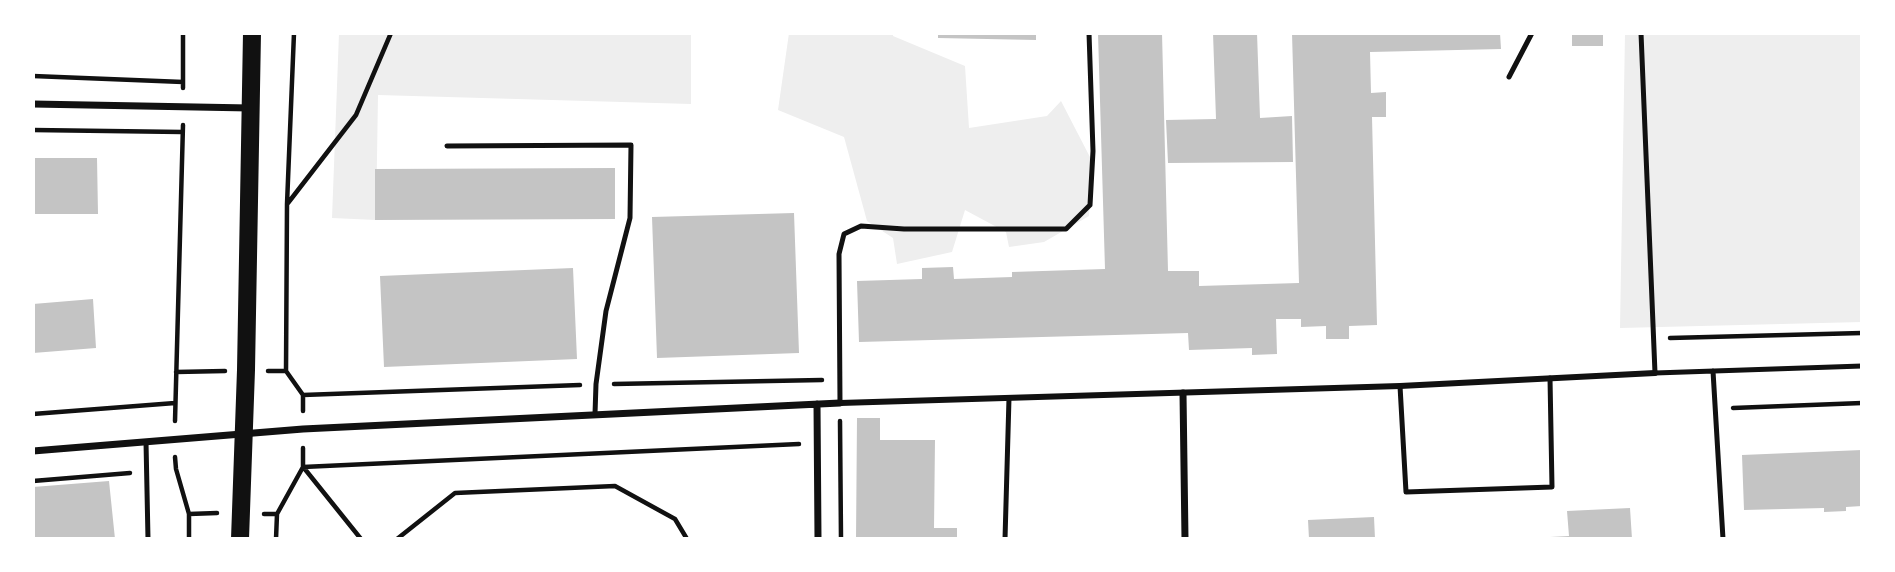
<!DOCTYPE html>
<style>
body{margin:0}
#map{position:relative;width:1895px;height:572px;overflow:hidden;background:#fff;font-family:Raleway,sans-serif}
canvas{display:block}
.frame{position:absolute;inset:0;border:35px solid #fff;pointer-events:none}
</style>
<div id="map">
<canvas width="1895" height="572"></canvas>
<div class="frame"></div>
</div>
<script>
const ctx = document.querySelector('canvas').getContext('2d');
ctx.lineJoin = 'round';
function fill(path, color) { ctx.fillStyle = color; ctx.fill(path, 'evenodd'); }
function strokePath(path, color, width, dash) { ctx.strokeStyle = color; ctx.lineWidth = width; ctx.lineCap = dash ? 'butt' : 'round'; ctx.setLineDash(dash || []); ctx.stroke(path); }
fill(new Path2D(`
 M339,33H691V104L378,95L376,220L332,218Z
 M789,33H893V36L965,66L969,128L1047,116L1061,101L1092,161L1089,216L1044,242L1009,247L1006,232L965,210L952,252L897,264L893,238L867,221L844,137L778,110Z
 M1625,33H1862V322L1620,328Z`), '#eee');
fill(new Path2D(`
 M938,33H1036V40L938,38Z
 M1098,33H1162L1168,271H1199V286L1299,283L1292,33H1500L1501,49L1370,52L1371,93L1386,92V117H1372L1377,325L1349,326V339H1326V326L1301,327V319H1276L1277,354L1252,355V348L1189,350L1188,333L859,342L857,281L922,279V268L953,267L954,279L1012,277V272L1105,269Z
 M1213,33H1257L1260,118L1292,116L1293,162L1168,163L1166,120L1216,119Z
 M1572,33H1603V46H1572Z
 M33,158H97L98,214H33Z
 M615,168V219L375,220V169Z
 M794,213L799,353L657,358L652,217Z
 M573,268L577,359L384,367L380,276Z
 M93,299L96,348L33,353V304Z
 M857,418H880V440H935L934,528H957V539H856Z
 M1862,450V506L1846,507V511L1824,512V508L1744,510L1742,455Z
 M109,481L115,539H33V487Z
 M1630,508L1632,539H1550V537L1569,536L1567,511Z
 M1374,517L1375,539H1309L1308,520Z`), '#c4c4c4');
strokePath(new Path2D(`
 M294,33L287,204L286,371L303,395V411
 M33,76L183,82
 M183,88V33
 M33,130L182,132
 M288,203L356,115L391,33
 M1670,338L1862,333
 M268,371H286
 M176,372L225,371
 M614,384L822,380
 M303,395L580,385
 M1733,408L1862,403
 M33,414L175,403
 M175,421L183,125
 M840,421L841,539
 M175,457L176,469L189,514L217,513
 M303,467L799,444
 M304,468L361,539
 M33,481L130,473
 M264,514H277L303,467V448
 M189,539V514
 M276,539L277,514
 M397,539L455,493L615,486L675,519L687,539`), '#111', 4.5);
strokePath(new Path2D(`
 M1641,33L1655,373L1862,366
 M1509,77L1532,33
 M447,146L631,145L630,218L606,311L596,384L595,414
 M1713,371L1723,539
 M1400,386L1406,492L1552,487L1550,378
 M840,403L839,254L844,234L861,226L904,229H1066L1090,205L1093,151L1089,33
 M146,442L148,539
 M1005,539L1009,398`), '#111', 5);
strokePath(new Path2D(`
 M840,403L1400,386L1655,373`), '#111', 6);
strokePath(new Path2D(`
 M33,104L250,108
 M1183,393L1185,539
 M817,404L818,539
 M33,451L303,429L840,403`), '#111', 7);
strokePath(new Path2D(`
 M240,539L246,370L252,33`), '#111', 18);
</script>
